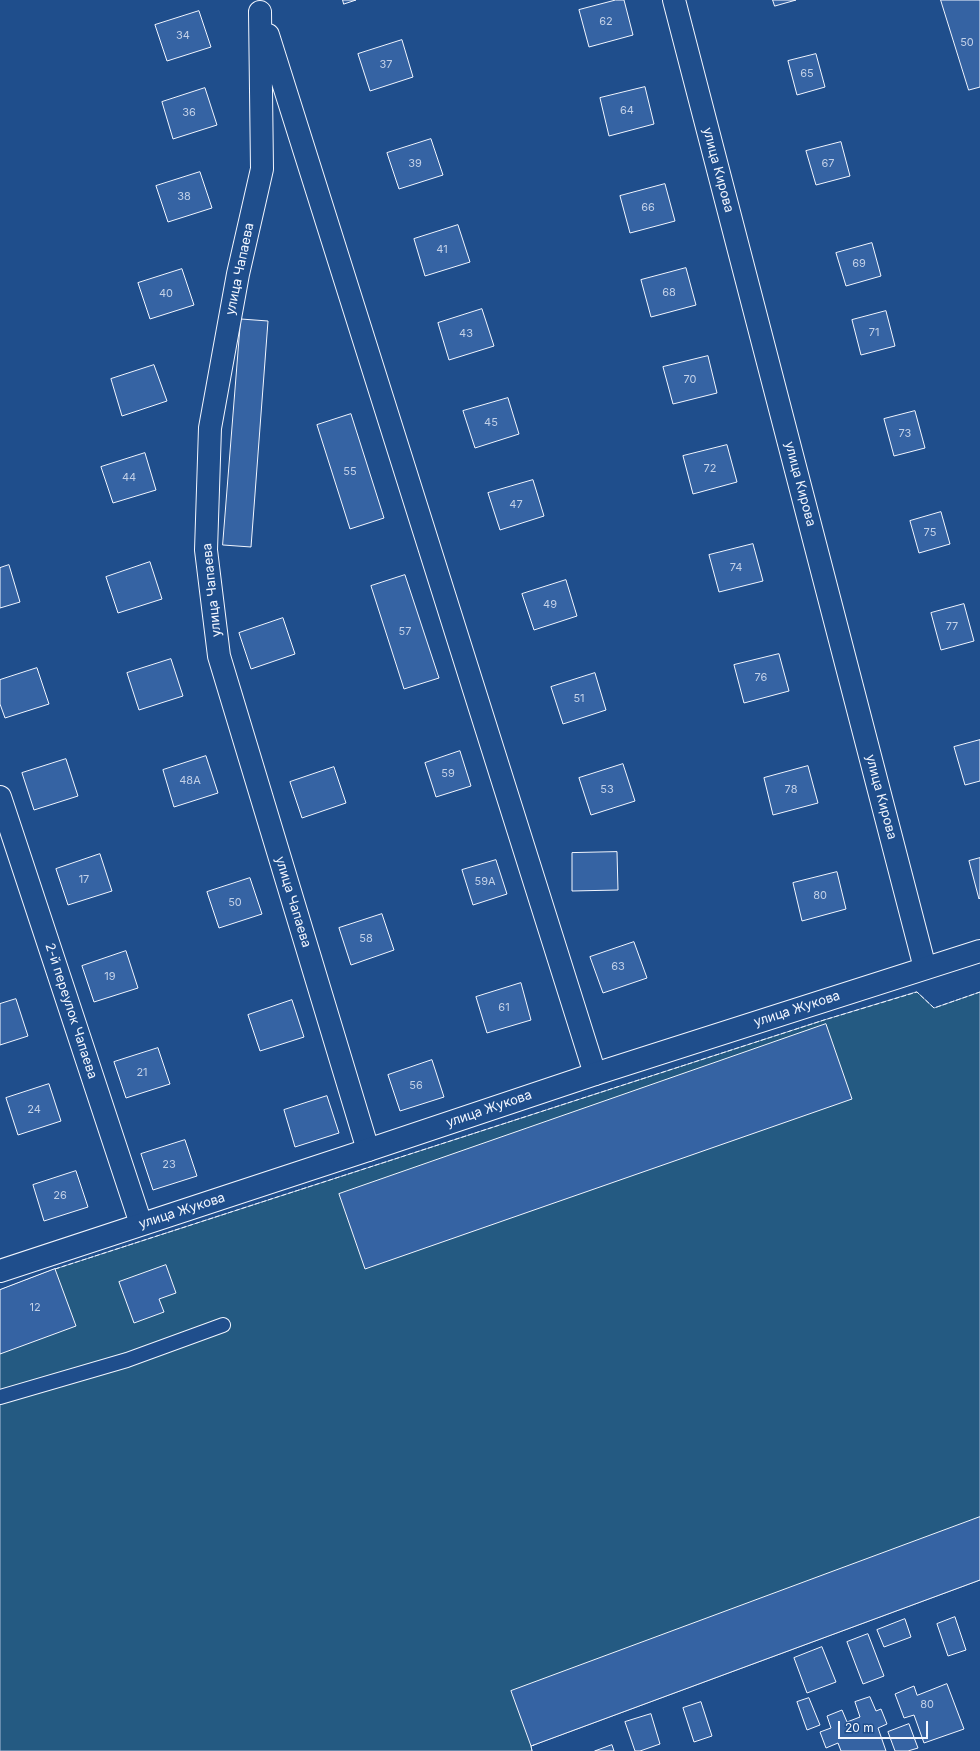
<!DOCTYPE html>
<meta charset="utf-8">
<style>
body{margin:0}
#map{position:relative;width:980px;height:1751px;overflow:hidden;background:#1f4e8c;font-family:Inter,sans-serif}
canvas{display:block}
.scale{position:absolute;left:838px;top:1721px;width:90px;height:18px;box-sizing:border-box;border:2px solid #f2f6ff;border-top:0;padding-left:5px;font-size:12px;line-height:14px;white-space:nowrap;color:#f2f6ff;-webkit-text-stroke:3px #1f4e8c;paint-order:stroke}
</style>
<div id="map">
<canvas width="980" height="1751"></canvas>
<div class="scale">20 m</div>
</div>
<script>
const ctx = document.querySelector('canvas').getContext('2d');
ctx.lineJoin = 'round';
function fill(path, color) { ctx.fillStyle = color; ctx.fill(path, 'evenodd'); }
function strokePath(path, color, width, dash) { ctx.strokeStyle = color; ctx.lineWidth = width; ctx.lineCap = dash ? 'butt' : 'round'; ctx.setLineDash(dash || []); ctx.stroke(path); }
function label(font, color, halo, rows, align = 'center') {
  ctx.font = font + ' Inter,sans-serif'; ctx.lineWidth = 3; ctx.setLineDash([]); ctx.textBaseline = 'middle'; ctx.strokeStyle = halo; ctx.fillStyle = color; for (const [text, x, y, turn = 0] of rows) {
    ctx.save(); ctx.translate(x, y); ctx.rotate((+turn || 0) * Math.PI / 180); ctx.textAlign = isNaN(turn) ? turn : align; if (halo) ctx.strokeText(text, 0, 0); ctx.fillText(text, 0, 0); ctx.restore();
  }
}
const green = new Path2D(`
 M917,992L934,1008L980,992V1580L531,1746L532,1751H0V1290L55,1269L824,1020Z`);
fill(green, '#245a82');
strokePath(green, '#a8bbd7', 1);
const building = new Path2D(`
 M343,0H356L344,4Z
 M616,0H624L633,35L589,47L579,10Z
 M773,0H796L775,6Z
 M941,0H980V87L969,90Z
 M199,11L211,47L167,61L155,25Z
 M402,40L413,77L370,91L358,54Z
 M816,54L825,87L797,95L788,61Z
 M645,87L654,124L609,136L600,98Z
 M205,88L217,125L173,139L162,102Z
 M431,139L443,175L399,189L387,153Z
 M841,142L850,176L816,185L806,151Z
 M200,172L212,208L168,222L156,186Z
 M665,184L675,221L630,233L620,196Z
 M458,225L470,262L425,276L414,239Z
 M872,243L881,276L846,286L836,253Z
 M686,268L696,305L651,317L641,280Z
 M182,269L194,305L150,319L138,283Z
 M482,309L494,346L449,360L438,323Z
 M886,311L895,346L861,355L852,320Z
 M241,319L268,321L251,547L223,545Z
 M708,356L717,393L673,404L663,367Z
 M154,365L167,401L122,416L111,379Z
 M508,398L519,434L475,448L463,411Z
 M915,411L925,448L894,456L884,419Z
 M351,414L384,518L350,529L317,425Z
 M727,445L737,482L693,494L683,456Z
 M145,453L156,490L113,503L101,467Z
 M533,480L544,516L500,530L488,493Z
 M941,512L950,544L919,553L910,521Z
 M753,544L763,581L719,592L709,555Z
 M150,562L162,599L118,613L106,577Z
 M9,565L20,602L0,608V568Z
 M405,575L439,678L404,689L371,586Z
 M566,580L577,616L534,630L522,594Z
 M964,604L974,641L941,650L931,613Z
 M283,618L295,654L251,669L239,633Z
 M779,654L789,691L744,703L734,665Z
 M171,659L183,696L139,710L127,673Z
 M37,668L49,704L5,718L0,704V680Z
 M595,673L606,710L563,724L551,687Z
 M980,740V781L965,785L954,747Z
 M460,751L471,786L436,797L425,763Z
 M206,756L218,793L174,807L163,770Z
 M66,759L78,796L34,810L22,773Z
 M623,764L635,801L591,815L579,778Z
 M808,766L818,803L773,815L764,778Z
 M334,767L346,803L302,818L290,782Z
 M617,852L618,890L572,891V853Z
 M100,854L112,891L68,905L56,869Z
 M980,858V898L979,899L969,861Z
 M496,860L507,894L473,905L462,870Z
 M837,872L846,909L802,921L793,883Z
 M250,878L262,914L219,928L207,892Z
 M382,914L394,950L351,965L339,928Z
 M634,942L647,978L603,993L590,957Z
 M126,951L138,988L94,1002L82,966Z
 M521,983L531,1020L487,1033L476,997Z
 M16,999L28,1036L0,1045V1004Z
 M292,1000L304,1037L260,1051L248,1015Z
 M826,1024L852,1099L365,1269L339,1194Z
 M158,1048L170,1084L126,1098L114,1062Z
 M432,1060L444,1097L400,1111L388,1075Z
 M49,1084L61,1121L18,1135L6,1098Z
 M327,1096L339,1133L295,1147L284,1110Z
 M185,1140L197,1176L153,1190L141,1154Z
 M76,1171L88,1207L44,1221L33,1185Z
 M166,1265L176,1293L159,1299L164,1312L134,1323L119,1282Z
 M55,1269L76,1326L0,1354V1290Z
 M980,1517V1580L531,1746L511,1691Z
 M955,1617L966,1650L948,1656L937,1624Z
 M905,1619L911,1637L884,1647L877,1630Z
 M868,1634L884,1676L863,1684L847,1642Z
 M822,1647L836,1682L807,1693L794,1658Z
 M947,1684L964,1729L924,1743L914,1715L904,1718L895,1694L914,1686L917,1695Z
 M870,1697L876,1711L881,1709L887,1724L878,1728L886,1751H841L838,1743L826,1748L820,1732L831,1728L827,1716L842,1710L847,1722L860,1717L855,1702Z
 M809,1698L820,1725L807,1730L797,1702Z
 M701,1702L712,1736L694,1742L683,1708Z
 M651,1714L660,1744L640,1751H635L625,1722Z
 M909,1724L918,1748L908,1751H895L888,1732Z
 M612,1745L614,1751H595Z`);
fill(building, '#3563a3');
strokePath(building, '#f2f6ff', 1);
const lane = new Path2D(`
 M0,1397L127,1360L223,1325`);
const street = new Path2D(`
 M674,0L925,968
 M260,12L262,169L238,274L210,428L206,550L219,656L368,1150
 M268,35L595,1074
 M0,797L141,1224`);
const secondary = new Path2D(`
 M0,1271L368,1150L595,1074L980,951`);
strokePath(lane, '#f2f6ff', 16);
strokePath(street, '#f2f6ff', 24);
strokePath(secondary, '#f2f6ff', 24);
strokePath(lane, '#1f4e8c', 14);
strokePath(street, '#1f4e8c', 22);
strokePath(secondary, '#1f4e8c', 22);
strokePath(new Path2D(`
 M55,1269L824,1020L917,992L934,1008L980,992
 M532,1751L531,1746L534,1745`), '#f2f6ff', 1, [5, 2]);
label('11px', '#c3d1e8', null, [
 ["62",606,22],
 ["34",183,36],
 ["50",967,43],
 ["37",386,65],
 ["65",807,74],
 ["64",627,111],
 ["36",189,113],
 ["39",415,164],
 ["67",828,164],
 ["38",184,197],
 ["66",648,208],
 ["41",442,250],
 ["69",859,264],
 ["68",669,293],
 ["40",166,294],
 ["71",874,333],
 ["43",466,334],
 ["70",690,380],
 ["45",491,423],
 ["73",905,434],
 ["72",710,469],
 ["55",350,472],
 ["44",129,478],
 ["47",516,505],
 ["75",930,533],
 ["74",736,568],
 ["49",550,605],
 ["77",952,627],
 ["57",405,632],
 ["76",761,678],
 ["51",579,699],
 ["59",448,774],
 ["48А",190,781],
 ["53",607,790],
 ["78",791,790],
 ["17",84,880],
 ["59А",485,882],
 ["80",820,896],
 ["50",235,903],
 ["58",366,939],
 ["63",618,967],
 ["19",110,977],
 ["61",504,1008],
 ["21",142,1073],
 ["56",416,1086],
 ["24",34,1110],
 ["23",169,1165],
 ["26",60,1196],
 ["12",35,1308],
 ["80",927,1705]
]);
label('13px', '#f2f6ff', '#1f4e8c', [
 ["улица Кирова",718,170,75],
 ["улица Чапаева",240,269,-78],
 ["улица Кирова",800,484,75],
 ["улица Чапаева",212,590,-96],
 ["улица Кирова",881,797,75],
 ["улица Чапаева",293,902,73],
 ["улица Жукова",797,1009,-18],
 ["2-й переулок Чапаева",71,1011,72],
 ["улица Жукова",489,1109,-19],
 ["улица Жукова",182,1211,-18]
]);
</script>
